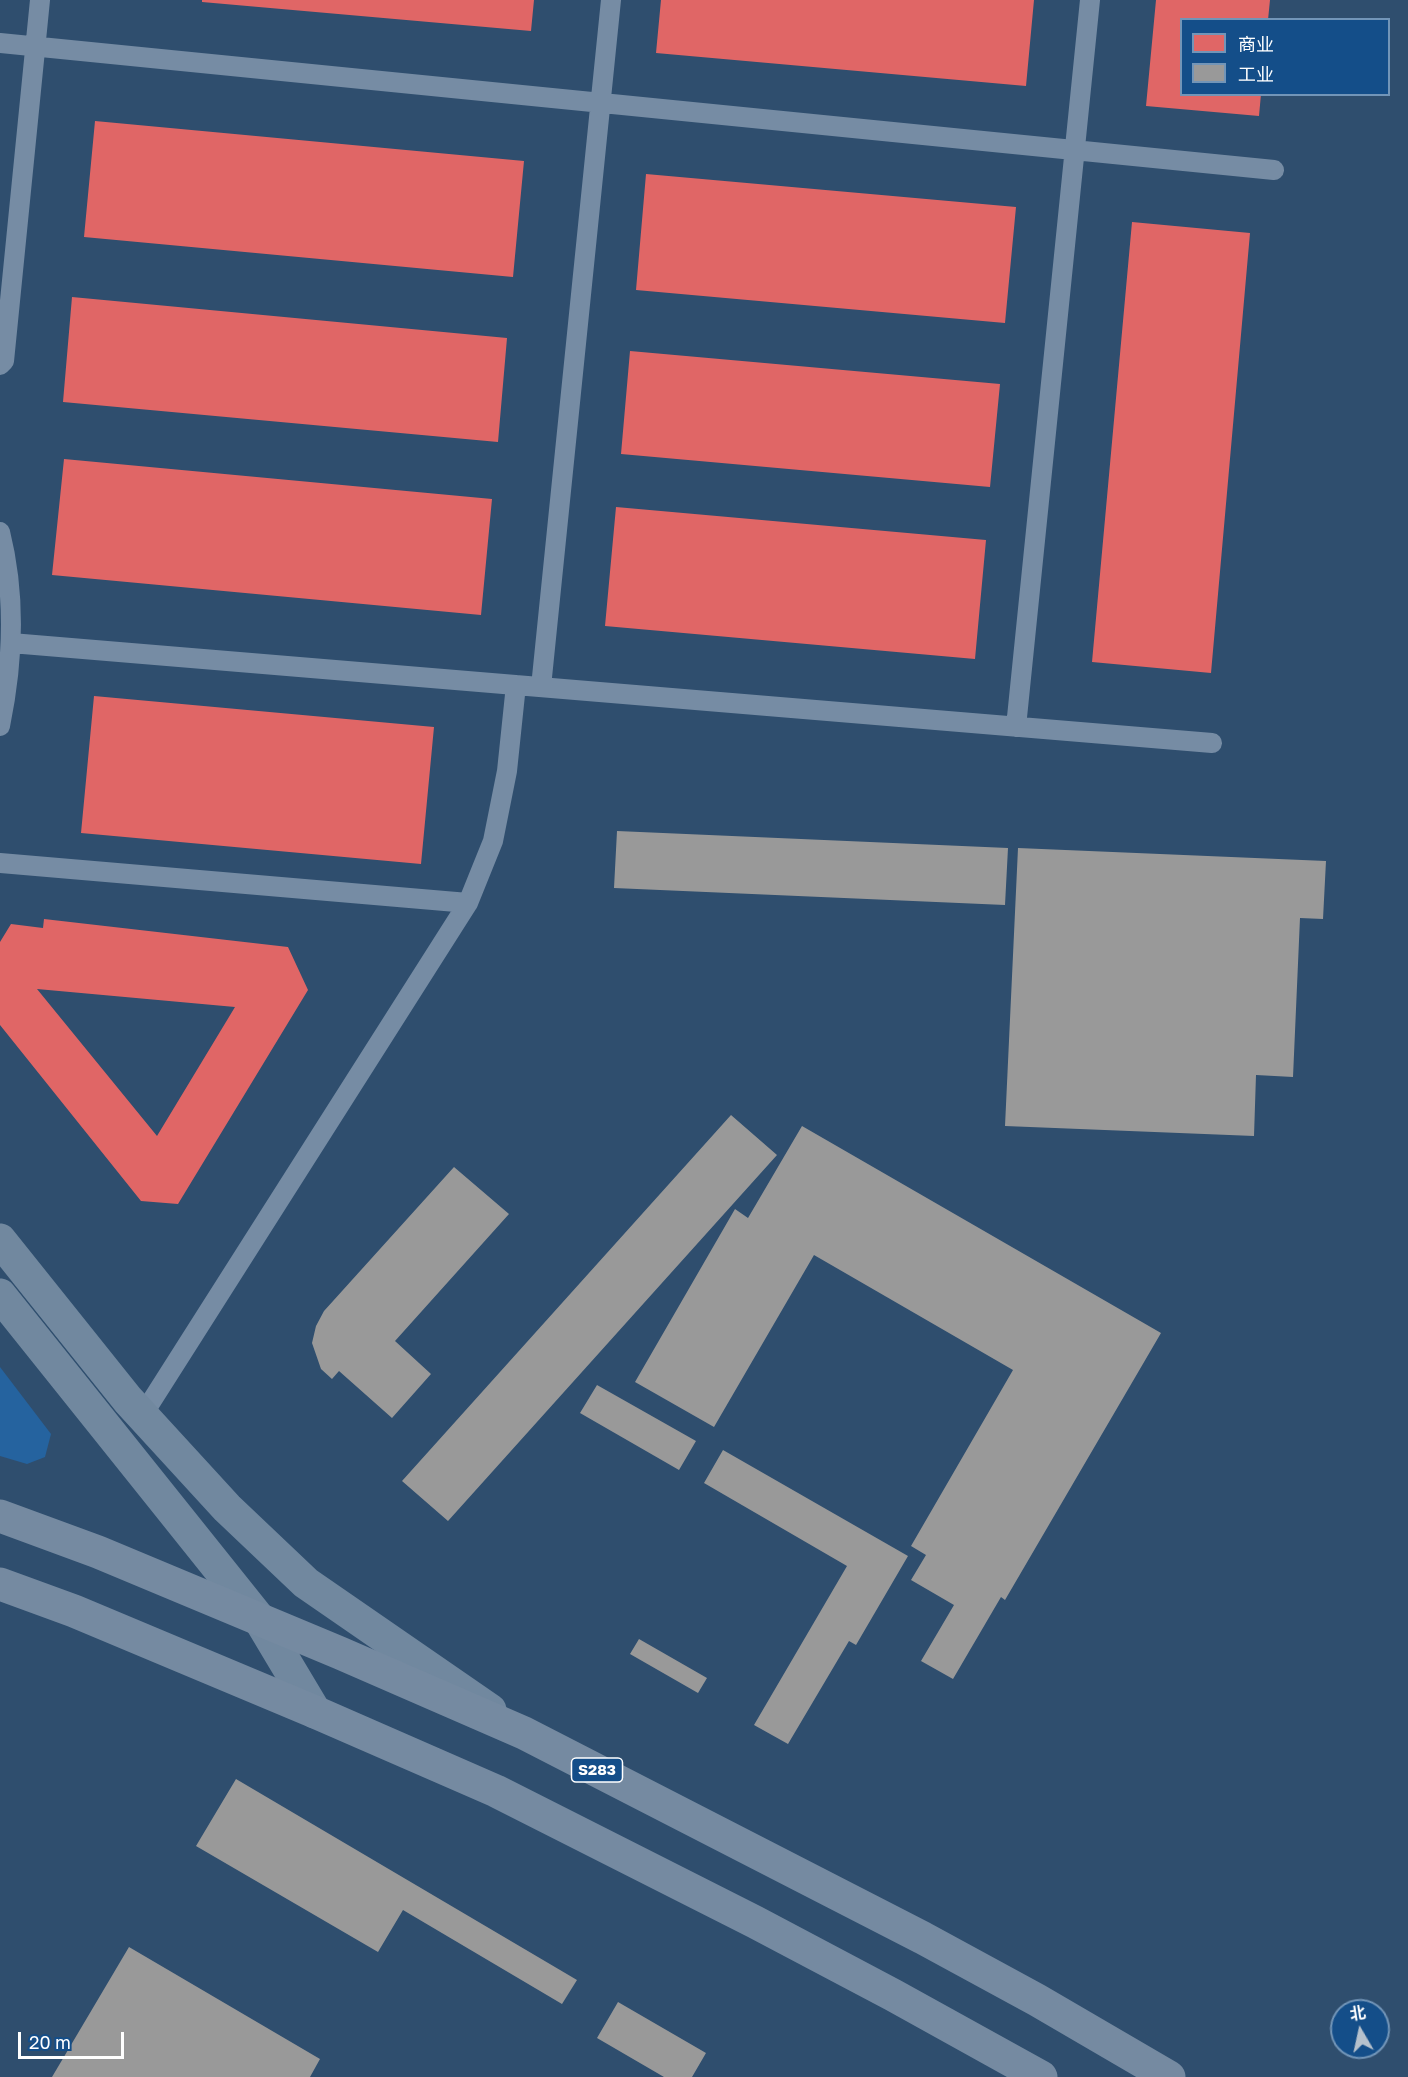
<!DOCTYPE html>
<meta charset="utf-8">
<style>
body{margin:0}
#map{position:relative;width:1408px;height:2077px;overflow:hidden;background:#2f4e6e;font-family:"Golos Text","Noto Sans SC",sans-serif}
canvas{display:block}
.legend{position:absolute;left:1180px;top:18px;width:210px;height:78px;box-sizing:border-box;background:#144e89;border:2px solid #7295b8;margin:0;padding:8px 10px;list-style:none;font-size:18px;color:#fff}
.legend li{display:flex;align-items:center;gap:12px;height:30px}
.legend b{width:30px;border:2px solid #7295b8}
.north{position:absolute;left:1330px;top:1999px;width:60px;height:60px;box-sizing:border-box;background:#144e89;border:2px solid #7295b8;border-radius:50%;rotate:351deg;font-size:16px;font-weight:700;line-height:24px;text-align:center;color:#fff}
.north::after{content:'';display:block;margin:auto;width:21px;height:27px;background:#b6c1cc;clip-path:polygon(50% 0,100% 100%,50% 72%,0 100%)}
.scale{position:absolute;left:18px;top:2032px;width:106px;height:27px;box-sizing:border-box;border:3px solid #fff;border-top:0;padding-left:8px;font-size:18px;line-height:21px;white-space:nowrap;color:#fff;-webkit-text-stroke:4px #144e89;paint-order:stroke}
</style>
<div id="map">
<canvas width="1408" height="2077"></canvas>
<ul class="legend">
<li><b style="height:16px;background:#e06666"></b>商业</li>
<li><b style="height:16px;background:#999"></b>工业</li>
</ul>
<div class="north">北</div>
<div class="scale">20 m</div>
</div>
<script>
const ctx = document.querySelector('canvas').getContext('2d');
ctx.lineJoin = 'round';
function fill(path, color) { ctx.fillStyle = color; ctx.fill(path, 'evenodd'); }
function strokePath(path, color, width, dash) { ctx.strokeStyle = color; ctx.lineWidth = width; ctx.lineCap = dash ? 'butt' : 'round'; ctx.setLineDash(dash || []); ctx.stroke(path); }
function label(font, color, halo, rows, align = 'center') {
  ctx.font = font + ' "Golos Text",sans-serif'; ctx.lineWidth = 6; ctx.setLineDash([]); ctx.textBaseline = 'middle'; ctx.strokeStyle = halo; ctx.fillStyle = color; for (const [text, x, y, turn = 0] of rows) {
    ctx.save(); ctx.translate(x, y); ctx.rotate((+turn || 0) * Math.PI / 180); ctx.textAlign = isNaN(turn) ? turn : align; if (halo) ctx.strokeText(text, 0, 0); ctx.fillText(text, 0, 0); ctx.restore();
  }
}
fill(new Path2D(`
 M0,1367L51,1434L45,1457L27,1464L0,1456Z`), '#25639f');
fill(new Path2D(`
 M202,0H534L531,31L202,2Z
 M661,0H1034L1026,86L656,53Z
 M1156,0H1270L1268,20H1182V94H1261L1259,116L1146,106Z
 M95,121L524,161L513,277L84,237Z
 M646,174L1016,207L1005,323L636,290Z
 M1132,222L1250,233L1211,673L1092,662Z
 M72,297L507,338L498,442L63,402Z
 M630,351L1000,384L990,487L621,454Z
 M64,459L492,499L481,615L52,575Z
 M616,507L986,540L975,659L605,626Z
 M94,696L434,727L421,864L81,833Z
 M44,919L288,947L308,990L178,1204L141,1201L0,1025V942L11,924L43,928ZM37,989L235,1007L157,1136Z`), '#e06666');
fill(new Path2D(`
 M617,831L1008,848L1005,905L614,888Z
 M1018,848L1326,861L1323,919L1300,918L1293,1077L1256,1075L1254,1136L1005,1126Z
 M731,1115L777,1155L448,1521L402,1481Z
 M802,1126L1161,1333L1005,1600L1001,1597L953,1679L921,1661L954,1605L911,1580L926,1555L911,1546L1013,1370L814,1255L714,1427L635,1382L735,1209L748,1218Z
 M454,1167L509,1214L395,1341L431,1374L392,1418L339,1371L332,1379L321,1369L312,1343L316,1326L324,1311Z
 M597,1385L696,1441L679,1470L580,1413Z
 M723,1450L908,1556L856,1645L849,1641L788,1744L754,1725L847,1566L704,1483Z
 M639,1639L707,1678L698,1693L630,1654Z
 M236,1779L577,1980L562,2004L403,1910L378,1952L196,1846Z
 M129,1947L320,2059L310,2077H52Z
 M618,2002L706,2053L692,2077H664L597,2038Z`), '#999');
strokePath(new Path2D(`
 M0,43L1274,170
 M0,365L4,361L40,0
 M0,532C16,596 13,663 0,726
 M11,643L1212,743
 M541,687L611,0
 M1016,727L1090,0
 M0,863L468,903
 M142,1416L468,903L493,841L507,771L516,685`), '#768ca4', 20);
strokePath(new Path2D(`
 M0,1240L128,1400L227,1508L306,1583L490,1710
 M0,1295L260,1620L315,1712`), '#71889f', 33);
strokePath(new Path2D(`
 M0,1516L98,1552L340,1653L524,1733L923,1938L1037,2000L1169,2077
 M0,1584L74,1611L315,1712L496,1791L755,1922L893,1995L1041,2077`), '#758aa1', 33);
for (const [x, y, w] of [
 [597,1770,51]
]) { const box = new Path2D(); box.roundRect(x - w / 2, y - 12, w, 24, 4.5); ctx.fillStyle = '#144e89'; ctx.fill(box); strokePath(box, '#fff', 1.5); }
label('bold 15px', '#fff', null, [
 ["S283",597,1770]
]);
</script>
